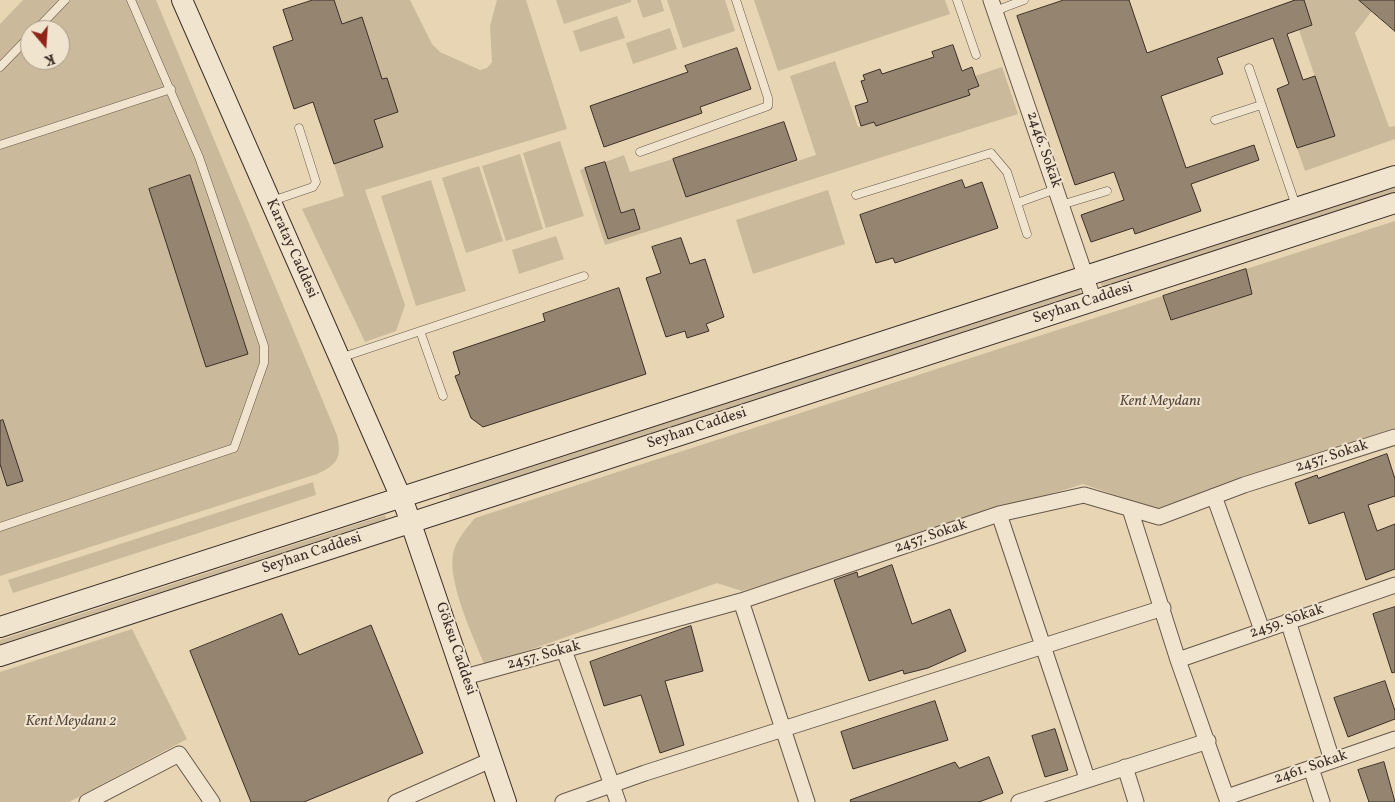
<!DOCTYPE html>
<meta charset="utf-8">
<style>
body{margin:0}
#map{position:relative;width:1395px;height:802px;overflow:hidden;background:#e8d5b3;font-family:Vollkorn,serif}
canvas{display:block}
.north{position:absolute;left:20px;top:20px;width:50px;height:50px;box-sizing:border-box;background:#f0e4ce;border:1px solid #a89b8c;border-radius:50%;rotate:162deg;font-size:14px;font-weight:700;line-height:20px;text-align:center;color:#3b2e28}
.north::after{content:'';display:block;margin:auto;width:18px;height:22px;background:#8f2418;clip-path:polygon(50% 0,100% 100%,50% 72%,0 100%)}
</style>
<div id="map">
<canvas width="1395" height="802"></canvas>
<div class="north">K</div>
</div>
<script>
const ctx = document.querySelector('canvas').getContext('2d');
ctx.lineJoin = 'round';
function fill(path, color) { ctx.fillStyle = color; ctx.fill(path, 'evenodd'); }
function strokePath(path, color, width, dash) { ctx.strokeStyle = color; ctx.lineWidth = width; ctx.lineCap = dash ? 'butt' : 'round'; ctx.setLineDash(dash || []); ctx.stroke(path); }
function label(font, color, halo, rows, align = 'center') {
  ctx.font = font + ' Vollkorn,serif'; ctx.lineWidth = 4; ctx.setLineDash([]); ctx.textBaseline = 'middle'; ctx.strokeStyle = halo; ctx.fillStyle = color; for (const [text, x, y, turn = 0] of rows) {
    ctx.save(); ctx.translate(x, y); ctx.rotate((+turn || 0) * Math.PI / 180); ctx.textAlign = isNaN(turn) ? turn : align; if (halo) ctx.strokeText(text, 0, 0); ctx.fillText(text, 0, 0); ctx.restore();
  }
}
fill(new Path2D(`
 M23,0H156L337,435C342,458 338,464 317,474L0,576V24ZM30,30H60V60H30Z
 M334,0H410L432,44L440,52L480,70L487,68L492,62L490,26L497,0H526L567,129L365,190L405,305L396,331L365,342L302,209L344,196L334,164L383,147L374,120L387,78L382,79L362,18L342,24Z
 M556,0H631V2L564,24Z
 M637,0H661L664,11L643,18Z
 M667,0H725L735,31L683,48Z
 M754,0H945L950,14L778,71Z
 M1304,0H1359L1372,11L1355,33L1389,127L1395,126V139L1305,171L1297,148L1335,135L1299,30L1312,25Z
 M617,16L625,38L580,52L573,31Z
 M670,28L677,49L633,64L626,43Z
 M835,61L858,127L871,123L873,117L876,126L969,95L968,90L978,86L975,76L1002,67L1018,114L605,245L580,170L585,168L608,239L640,229L634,209L621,213L605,162L624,155L630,172L673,159L686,197L816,155L790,76Z
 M560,141L584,216L546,228L523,153Z
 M520,154L543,229L506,241L482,166Z
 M479,166L503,241L466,253L442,178Z
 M431,180L466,291L416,306L381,196Z
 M1395,187V192L1102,287L1100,282Z
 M828,190L845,244L753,274L736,220Z
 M1395,221V429L1156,509L1083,484L742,591L717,583L485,666C474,638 445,578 454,550C458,538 467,528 475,518Z
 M556,236L564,259L519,274L512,250Z
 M1079,288L1081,293L450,499L449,494Z
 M313,482L316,495L13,593L8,580Z
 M385,515L387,520L0,645V640Z
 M132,629L187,739L69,802H0V672Z`), '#cbb99b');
const building = new Path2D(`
 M313,0H334L342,24L362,17L382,79L387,78L398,112L374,120L383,147L334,164L313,102L294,109L273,47L293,40L283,10Z
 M1064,0H1129L1147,53L1295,0H1304L1312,25L1287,34L1303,80L1315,76L1335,136L1297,148L1277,89L1289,84L1273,38L1217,58L1223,74L1161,96L1186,168L1254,145L1259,160L1191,184L1201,211L1135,234L1133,228L1091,242L1081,215L1124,200L1114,172L1075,185L1017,16Z
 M1359,0H1395V31Z
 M953,45L962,71L972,67L975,76L979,86L968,90L970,95L876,126L874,122L861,126L855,106L868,102L861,81L865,80L863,75L880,69L882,74L934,57L932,52Z
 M737,48L751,89L700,107L702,113L604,147L590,106L688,72L685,66Z
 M784,122L797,160L686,197L673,159Z
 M605,162L621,213L634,209L640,229L608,239L585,168Z
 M190,175L248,354L206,367L149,189Z
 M962,180L965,188L982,182L998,228L895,263L893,258L876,263L860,215Z
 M681,238L690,264L705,259L724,317L706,324L709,331L687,338L685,331L666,337L646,278L661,273L652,247Z
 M1246,269L1252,294L1171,320L1163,296Z
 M619,288L646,374L483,427L471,418L455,376L460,374L453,352L545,321L543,314Z
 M3,420L23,481L7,486L0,464V421Z
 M1387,454L1395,479V496L1368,505L1377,531L1395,524V569L1366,580L1344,512L1309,524L1295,483L1317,475L1318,478Z
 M892,565L912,624L950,609L966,651L928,668L904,674L903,670L869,681L834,580L857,572L858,577Z
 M1395,607V672L1392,673L1373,614Z
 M282,614L299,655L371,625L423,753L304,802H251L190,651Z
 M691,626L703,671L665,681L684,745L660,753L641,695L604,706L590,662Z
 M1385,681L1395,711V719L1348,737L1334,698Z
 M935,701L948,740L853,769L841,732Z
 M1055,729L1068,770L1045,777L1032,736Z
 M989,757L1003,793L979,802H851L850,800L955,762L959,768Z
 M1384,762L1395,802H1369L1358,770Z`);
fill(building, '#958570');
strokePath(building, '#3b2e28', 1);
const lane = new Path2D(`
 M957,0L976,55
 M995,11L1024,0
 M36,30L65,0
 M0,67L30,36
 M1249,68L1296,206
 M1215,120L1261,105
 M0,145L171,89
 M640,152L768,106V98L736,0
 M856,195L991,153L1007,172L1027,234
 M272,201L313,187L316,182L299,128
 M1017,203L1056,189
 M1061,205L1107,191
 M420,331L443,396
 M340,358L584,276
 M0,527L234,448L264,363V346L199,157L131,0`);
const street = new Path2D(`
 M991,0L1094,301
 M1214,496L1262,630
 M1130,509L1178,660L1228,802
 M999,514L1087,778
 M741,601L807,802
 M1288,621L1332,760
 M564,650L618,802
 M1178,660L1395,585
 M465,677L741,601L999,514L1084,495L1159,517L1244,485L1395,437
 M1125,767L1136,802
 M1311,768L1322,802
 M1227,797L1395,739
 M87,802L179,754L212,802
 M396,802L491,760
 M563,802L645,773L1163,608
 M1019,802L1208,741`);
const secondary = new Path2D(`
 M182,0L406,509L506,802
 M0,627L1395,176
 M0,656L1395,203`);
strokePath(lane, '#66584b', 9);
strokePath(street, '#66584b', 17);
strokePath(secondary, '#3b2e28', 22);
strokePath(lane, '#f0e4ce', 8);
strokePath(street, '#f0e4ce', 15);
strokePath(secondary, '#f0e4ce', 20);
label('15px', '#3b2e28', '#f0e4ce', [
 ["2446. Sokak",1043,150,71],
 ["Karatay Caddesi",291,249,66],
 ["Seyhan Caddesi",1083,304,-18],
 ["Seyhan Caddesi",697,429,-18],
 ["2457. Sokak",1332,457,-18],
 ["2457. Sokak",931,537,-19],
 ["Seyhan Caddesi",312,554,-18],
 ["2459. Sokak",1287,622,-19],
 ["Göksu Caddesi",455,649,71],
 ["2457. Sokak",544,656,-15],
 ["2461. Sokak",1311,768,-19]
]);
label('italic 15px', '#584a3f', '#f0e4ce', [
 ["Kent Meydanı",1160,402],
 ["Kent Meydanı 2",71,722]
]);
</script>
